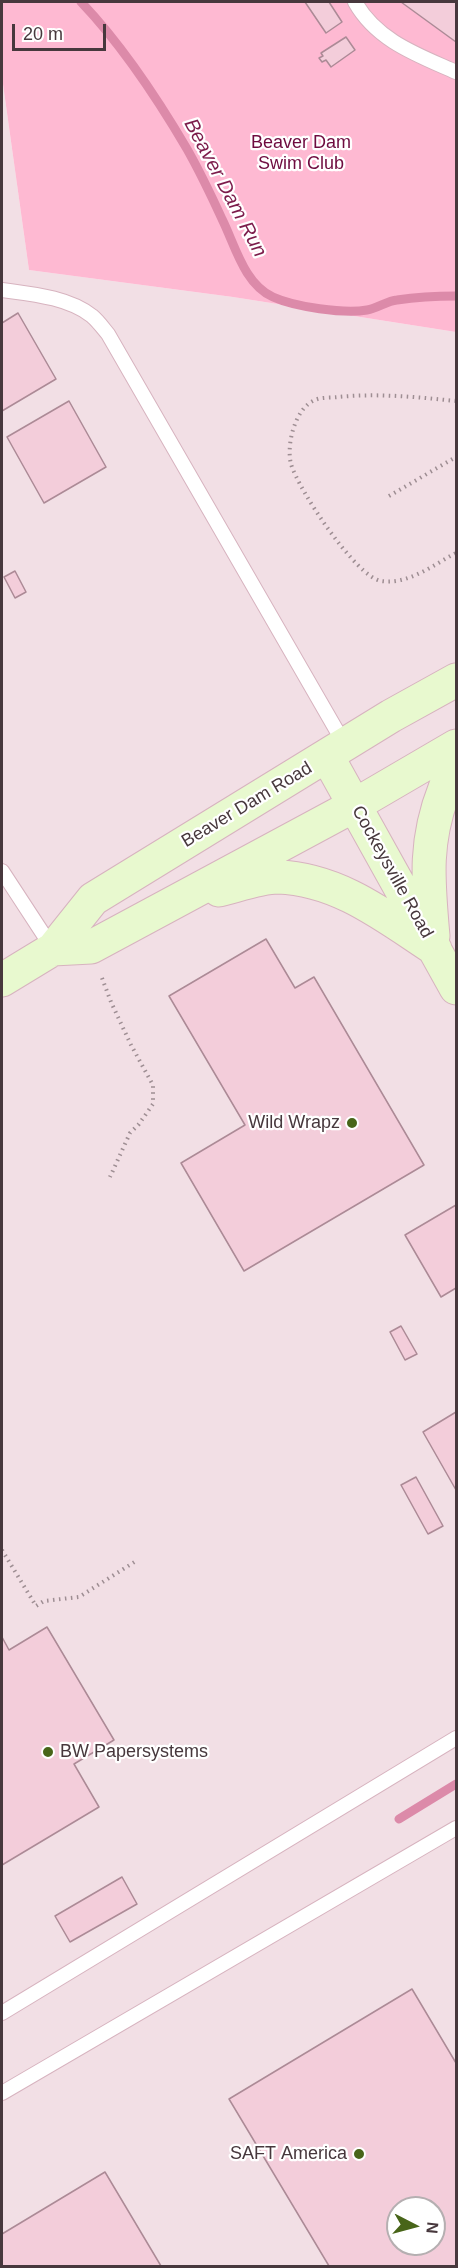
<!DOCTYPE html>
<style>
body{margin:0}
#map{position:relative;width:458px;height:2268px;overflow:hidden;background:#feeef3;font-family:Arial,sans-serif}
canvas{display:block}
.frame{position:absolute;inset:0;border:3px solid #47383d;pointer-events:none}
.north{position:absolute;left:386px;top:2196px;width:60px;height:60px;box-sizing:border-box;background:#fff;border:2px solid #b5afb1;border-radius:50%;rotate:96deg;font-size:16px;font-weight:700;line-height:24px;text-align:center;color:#47383d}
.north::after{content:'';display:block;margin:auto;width:21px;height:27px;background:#486519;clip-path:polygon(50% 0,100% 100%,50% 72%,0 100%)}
.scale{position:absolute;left:12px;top:24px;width:94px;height:27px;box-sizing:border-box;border:3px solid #47383d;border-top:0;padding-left:8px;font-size:18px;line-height:21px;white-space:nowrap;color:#47383d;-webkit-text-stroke:4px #fff;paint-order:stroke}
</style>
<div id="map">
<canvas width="458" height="2268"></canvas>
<div class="frame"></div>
<div class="north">N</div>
<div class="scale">20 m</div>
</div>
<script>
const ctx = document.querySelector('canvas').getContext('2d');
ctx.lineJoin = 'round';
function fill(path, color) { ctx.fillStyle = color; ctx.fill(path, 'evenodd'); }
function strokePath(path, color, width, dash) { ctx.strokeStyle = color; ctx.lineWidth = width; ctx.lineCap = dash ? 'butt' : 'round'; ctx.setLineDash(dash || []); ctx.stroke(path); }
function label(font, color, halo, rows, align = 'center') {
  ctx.font = font + ' Arial,sans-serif'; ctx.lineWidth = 4.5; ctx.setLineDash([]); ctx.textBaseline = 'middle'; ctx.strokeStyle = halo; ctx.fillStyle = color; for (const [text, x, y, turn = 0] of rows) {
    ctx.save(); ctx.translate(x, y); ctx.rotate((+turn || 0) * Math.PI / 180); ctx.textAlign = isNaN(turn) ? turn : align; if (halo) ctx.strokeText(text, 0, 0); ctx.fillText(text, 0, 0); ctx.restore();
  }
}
fill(new Path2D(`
 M2,77L29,270L233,297L456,332V2266H2ZM398,2208H434V2244H398Z`), '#f2dfe5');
fill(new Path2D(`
 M2,2H456V332L233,297L29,270L2,77Z`), '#feb9d2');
strokePath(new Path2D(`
 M81,2C122,45 157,98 187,149C200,172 211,195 222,219C235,245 244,284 273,297C295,307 344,314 367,310C378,308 387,301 397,300C417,297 437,296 456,296
 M399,1819L456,1784`), '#dc8aa9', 9);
const building = new Path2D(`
 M305,2H329L342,22L326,33Z
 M401,2H456V42Z
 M346,37L355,50L331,67L326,60L322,62L319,58L323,56L321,53Z
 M18,313L56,379L2,411V323Z
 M69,401L106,467L44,503L7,437Z
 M15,571L26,592L15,598L4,577Z
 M266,939L295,988L314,977L424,1165L244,1271L181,1163L245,1125L169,996Z
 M456,1205V1288L441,1297L405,1235Z
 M401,1326L417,1354L405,1360L390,1332Z
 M456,1412V1490L423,1432Z
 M416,1477L443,1526L428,1534L401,1485Z
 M47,1627L114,1740L74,1764L99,1807L2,1865V1637L9,1650Z
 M122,1877L137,1904L70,1942L55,1916Z
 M412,1989L456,2063V2266H329L229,2099ZM398,2208H434V2244H398Z
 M105,2172L161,2266H2V2234Z`);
fill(building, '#f3cdda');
strokePath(building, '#ac8a96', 1.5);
const lane = new Path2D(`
 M355,2C377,41 418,55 456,72
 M2,290C31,294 68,297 92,316C98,321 103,328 108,334L345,745
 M2,871L53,949
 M2,2013L456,1738
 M2,2093L456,1828`);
const secondary = new Path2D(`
 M327,756L456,988
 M219,890C236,886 261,877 278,877C339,879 386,917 435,949
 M433,936C428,880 424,841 445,788C449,780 451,770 456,763
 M53,949L91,947L355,805L456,746
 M2,980L53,949L93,899L391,716L456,680`);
strokePath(lane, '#d7b3bf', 16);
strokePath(secondary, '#d7b3bf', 35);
strokePath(new Path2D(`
 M456,401C417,397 378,393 338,397C331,398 321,397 315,400C295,408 286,445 291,464C298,489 356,577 381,581C408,585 433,565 456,553
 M389,496L456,457
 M102,978L111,1002L131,1045L153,1085V1104L139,1124L130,1133L110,1177
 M2,1550L36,1606L44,1601L79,1597L136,1561`), '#9e8e93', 4, [1.5, 4.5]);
strokePath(lane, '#fff', 14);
strokePath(secondary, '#e8f9cf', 33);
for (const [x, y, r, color] of [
 [352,1123,6,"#486519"],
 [48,1752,6,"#486519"],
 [359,2154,6,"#486519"]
]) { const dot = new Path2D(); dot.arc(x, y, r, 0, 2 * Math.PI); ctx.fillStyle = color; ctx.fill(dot); strokePath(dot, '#fff', 2); }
label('18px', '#6e0b3f', '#fff', [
 ["Beaver Dam",301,143],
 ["Swim Club",301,164]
]);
label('18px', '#47383d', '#fff', [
 ["Beaver Dam Road",247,805,-31],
 ["Cockeysville Road",392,872,61]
]);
label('18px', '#47383d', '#fff', [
 ["Wild Wrapz",340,1123],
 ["BW Papersystems",60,1752,"left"],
 ["SAFT America",347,2154]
], 'right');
label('italic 20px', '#7c1c4b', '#fff', [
 ["Beaver Dam Run",225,188,62]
]);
</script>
